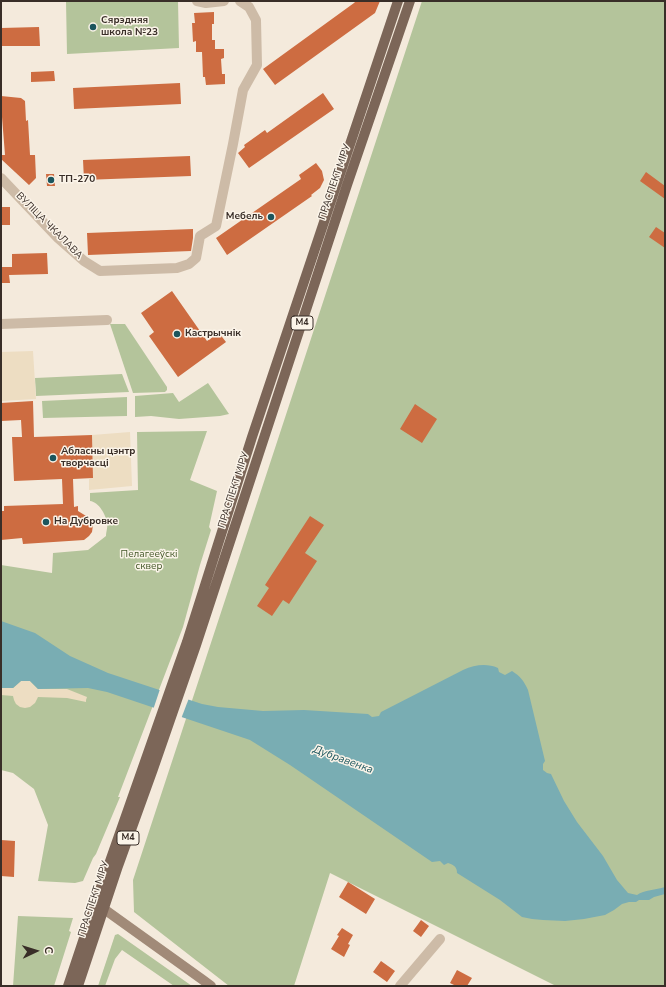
<!DOCTYPE html>
<meta charset="utf-8">
<style>
body{margin:0}
#map{position:relative;width:666px;height:987px;overflow:hidden;background:#f4eadc;font-family:"Nunito Sans",sans-serif}
canvas{display:block}
.frame{position:absolute;inset:0;border:2px solid #392e28;pointer-events:none}
.north{position:absolute;left:16px;top:931px;width:40px;height:40px;-webkit-text-stroke:3px #fbf4e9;paint-order:stroke;rotate:86deg;font-size:11px;font-weight:700;line-height:16px;text-align:center;color:#392e28}
.north::after{content:'';display:block;margin:auto;width:14px;height:18px;background:#392e28;clip-path:polygon(50% 0,100% 100%,50% 72%,0 100%)}
</style>
<div id="map">
<canvas width="666" height="987"></canvas>
<div class="frame"></div>
<div class="north">С</div>
</div>
<script>
const ctx = document.querySelector('canvas').getContext('2d');
ctx.lineJoin = 'round';
function fill(path, color) { ctx.fillStyle = color; ctx.fill(path, 'evenodd'); }
function strokePath(path, color, width, dash) { ctx.strokeStyle = color; ctx.lineWidth = width; ctx.lineCap = dash ? 'butt' : 'round'; ctx.setLineDash(dash || []); ctx.stroke(path); }
function label(font, color, halo, rows, align = 'center') {
  ctx.font = font + ' "Nunito Sans",sans-serif'; ctx.lineWidth = 3; ctx.setLineDash([]); ctx.textBaseline = 'middle'; ctx.strokeStyle = halo; ctx.fillStyle = color; for (const [text, x, y, turn = 0] of rows) {
    ctx.save(); ctx.translate(x, y); ctx.rotate((+turn || 0) * Math.PI / 180); ctx.textAlign = isNaN(turn) ? turn : align; if (halo) ctx.strokeText(text, 0, 0); ctx.fillText(text, 0, 0); ctx.restore();
  }
}
fill(new Path2D(`
 M66,1H178L179,48L67,54Z
 M422,1H665V986H556L330,873L294,986H229L134,912L133,880Z
 M110,324H125L167,387V390L165,392L133,393Z
 M122,374L129,392L36,396L35,378Z
 M208,383L229,414L220,416L179,419L151,416L135,417V396L173,393L179,402Z
 M127,397V416L43,418L42,401Z
 M207,431L190,480L217,491L209,527L211,530L200,565L183,627L118,797H120L96,854L93,858L83,881L75,883L38,881L48,825L34,789L13,773L1,770V565L52,573L53,553L88,550L106,536C106,532 108,527 107,523C106,515 99,502 90,501V493L138,490L137,432Z
 M18,916L73,918L69,931L71,932L54,986H13Z
 M118,934L192,986H174L122,950L115,959L105,986H98L115,935Z`), '#b4c49b');
fill(new Path2D(`
 M33,351L36,399L1,401V352Z
 M130,432L132,486L89,490V479L93,478L92,435Z
 M21,681H30L38,689H67L87,697L86,700V702L67,698L38,697L35,703L30,707L25,708L20,707L16,704L14,700L13,696L1,695V688H13Z`), '#edddc2');
fill(new Path2D(`
 M1,621L35,633L70,656L108,673L202,704L218,707L263,711L304,710L368,714L372,717L379,716L381,712L463,670C475,665 486,663 498,668L499,672L505,675L512,671C520,676 524,681 528,690L545,761L543,764V770L547,773L551,774L564,801L577,822L603,856L617,880L628,893L637,895C644,890 656,890 665,887V894L654,897L649,900H639L636,902H629L622,904L614,910L605,915L584,919L565,921L543,920L532,919L522,917L500,900L457,873C457,867 454,865 448,863L444,865L440,861L432,862L290,765L250,740L107,692L88,688L38,689L30,681H21L13,688H1Z`), '#79adb3');
fill(new Path2D(`
 M160,689L189,698L181,719L153,710Z`), '#f4eadc');
fill(new Path2D(`
 M356,1H380L375,13L275,85L263,69L354,3Z
 M214,12V24H212V40H215V49H224V58L221,59L222,74H225V84L206,85L205,77H203L202,52H196V41L193,42L192,23H195L194,13Z
 M39,27L40,46H1V28Z
 M54,71L55,81L31,82V72Z
 M180,83L181,104L74,109L73,88Z
 M323,93L334,109L249,168L238,153L245,147L244,145L265,130L267,133Z
 M1,96L21,98L25,101L26,121L28,120L30,155H35L36,178L29,185L1,159V155H5L2,117H1Z
 M190,156L191,176L84,180L83,160Z
 M316,163L322,171L324,180L320,188L311,195L312,196L227,255L216,238L301,179L299,175Z
 M646,172L665,186V199L640,181Z
 M46,174H54L55,186H47Z
 M1,207H10V225H1Z
 M656,227L665,233V248L649,237Z
 M193,229V238L191,251L88,255L87,233Z
 M47,253L48,274L9,275L10,283H1V267H12V254Z
 M172,291L207,341L219,333L226,342L178,377L149,336L154,332L141,313Z
 M33,401L34,437L92,435L93,478L73,479L74,507L78,506V511L91,519L93,525L92,532L89,536L84,540L23,544L22,538L1,540V511H4V506L63,504L62,479L14,481L12,437H22L21,420L1,421V403Z
 M415,404L437,419L422,443L400,429Z
 M310,516L324,525L305,553L317,561L289,604L283,600L272,616L257,606L269,588L265,585Z
 M1,840L15,841L14,877L1,876Z
 M348,882L375,899L366,914L339,897Z
 M421,920L429,926L421,937L413,931Z
 M342,928L353,935L348,944L350,945L344,957L331,949L339,936L337,935Z
 M381,961L395,971L387,982L373,972Z
 M457,970L472,978L467,986H456L450,983Z`), '#cd6c41');
strokePath(new Path2D(`
 M197,1L206,3L224,1
 M1,178L58,238L84,261L100,271L177,268L189,264L196,258L200,236L216,226L233,144L243,90L257,65L256,20L249,7L240,1
 M1,324L107,320
 M400,986L440,939`), '#cdbba7', 10);
strokePath(new Path2D(`
 M97,904L203,980L211,986`), '#a18a78', 10);
strokePath(new Path2D(`
 M68,986L102,884L187,642L252,437L398,1
 M78,986L118,866L153,769L196,645L347,185L410,1`), '#7c6658', 10);
for (const [x, y, r, color] of [
 [93,27,4,"#1b555d"],
 [51,180,4,"#1b555d"],
 [271,217,4,"#1b555d"],
 [177,334,4,"#1b555d"],
 [53,458,4,"#1b555d"],
 [46,522,4,"#1b555d"]
]) { const dot = new Path2D(); dot.arc(x, y, r, 0, 2 * Math.PI); ctx.fillStyle = color; ctx.fill(dot); strokePath(dot, '#fbf4e9', 1.5); }
for (const [x, y, w] of [
 [302,323,22],
 [128,838,22]
]) { const box = new Path2D(); box.roundRect(x - w / 2, y - 7, w, 14, 3); ctx.fillStyle = '#fbf4e9'; ctx.fill(box); strokePath(box, '#392e28', 1); }
label('bold 9px', '#392e28', null, [
 ["М4",302,323],
 ["М4",128,838]
]);
label('bold 10px', '#392e28', '#fbf4e9', [
 ["Сярэдняя",101,21],
 ["школа №23",101,33],
 ["ТП-270",59,180],
 ["Мебель",263,217,"right"],
 ["Кастрычнік",185,334],
 ["Абласны цэнтр",61,452],
 ["творчасці",61,464],
 ["На Дубровке",54,522]
], 'left');
label('10px', '#392e28', '#fbf4e9', [
 ["ПРАСПЕКТ МІРУ",335,182,-71],
 ["ВУЛІЦА ЧКАЛАВА",49,226,45],
 ["ПРАСПЕКТ МІРУ",234,490,-72],
 ["ПРАСПЕКТ МІРУ",94,899,-72]
]);
label('10px', '#45592a', '#fbf4e9', [
 ["Пелагееўскі",149,555],
 ["сквер",149,567]
]);
label('italic 11px', '#1b555d', '#fbf4e9', [
 ["Дубравенка",343,760,20]
]);
</script>
